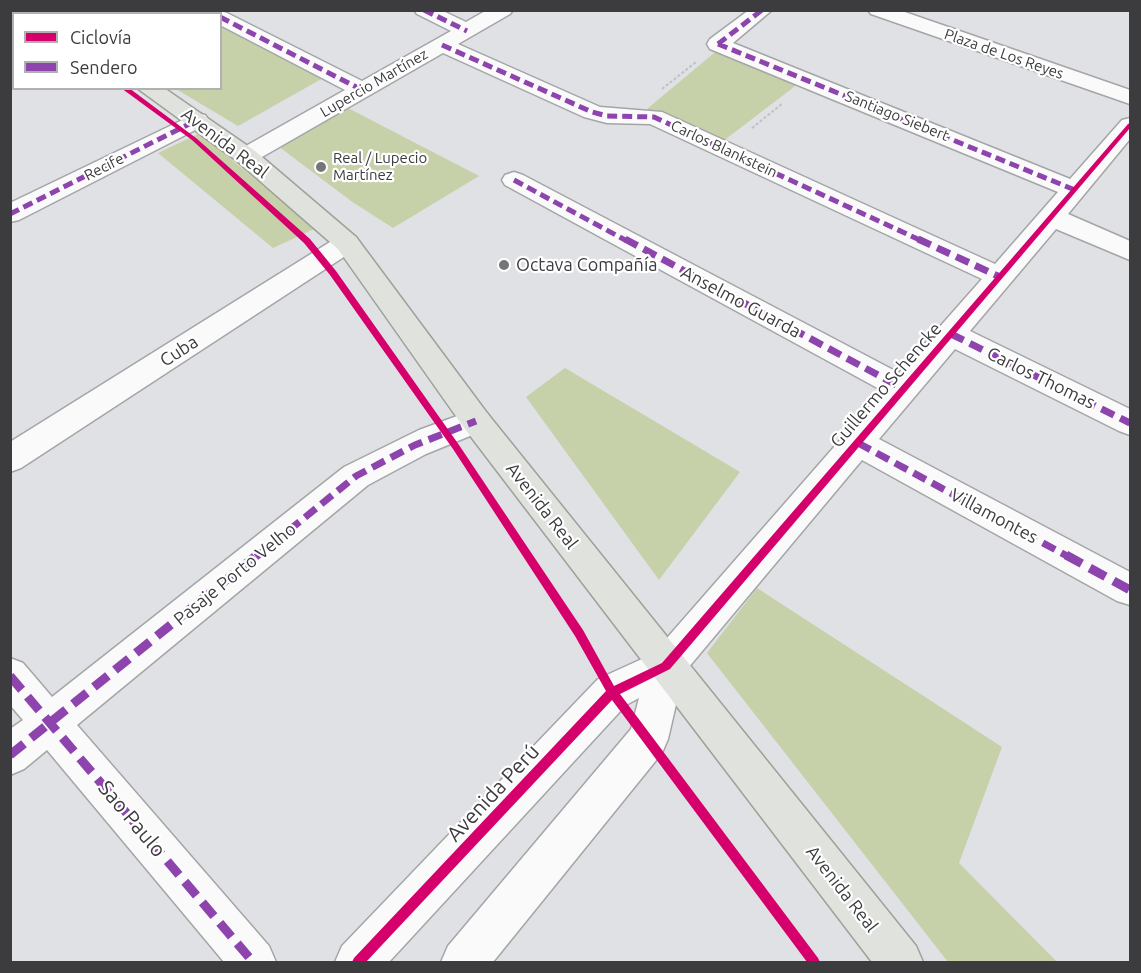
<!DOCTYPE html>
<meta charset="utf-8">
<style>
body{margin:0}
#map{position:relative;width:1141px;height:973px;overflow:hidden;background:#e0e1e4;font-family:Ubuntu,sans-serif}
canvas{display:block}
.frame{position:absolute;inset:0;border:12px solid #3c3c3f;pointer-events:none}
.legend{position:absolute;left:12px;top:12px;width:210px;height:78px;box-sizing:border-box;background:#fff;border:2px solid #b1b1b2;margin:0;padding:8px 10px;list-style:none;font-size:18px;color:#3c3c3f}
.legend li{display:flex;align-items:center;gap:12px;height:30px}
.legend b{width:30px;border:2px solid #b1b1b2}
</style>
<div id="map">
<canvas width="1141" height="973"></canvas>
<div class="frame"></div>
<ul class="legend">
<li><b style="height:8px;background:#d6006c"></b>Ciclovía</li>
<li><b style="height:8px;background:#8e44ad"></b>Sendero</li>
</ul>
</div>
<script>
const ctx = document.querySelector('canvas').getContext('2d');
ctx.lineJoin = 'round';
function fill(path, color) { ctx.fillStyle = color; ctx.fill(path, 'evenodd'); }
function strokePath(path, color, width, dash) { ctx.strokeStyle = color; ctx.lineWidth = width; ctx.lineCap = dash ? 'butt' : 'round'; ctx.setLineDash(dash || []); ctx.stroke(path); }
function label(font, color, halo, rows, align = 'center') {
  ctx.font = font + ' Ubuntu,sans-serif'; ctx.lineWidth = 4.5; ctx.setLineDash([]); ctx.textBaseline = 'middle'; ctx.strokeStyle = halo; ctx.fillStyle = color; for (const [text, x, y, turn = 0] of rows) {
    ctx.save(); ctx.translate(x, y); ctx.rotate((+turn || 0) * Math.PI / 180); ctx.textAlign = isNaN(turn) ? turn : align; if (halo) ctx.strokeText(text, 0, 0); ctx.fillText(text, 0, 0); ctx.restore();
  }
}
fill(new Path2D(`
 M221,25L325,77L238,126L176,89L220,88Z
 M726,43L807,77L722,142L647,109Z
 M346,107L479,176L393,228L351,201L278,146Z
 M200,133L314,229L273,248L158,153Z
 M565,368L740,472L659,580L526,397Z
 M757,588L1002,747L959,863L1057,962H948L707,653Z`), '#c6d0a9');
const minor = new Path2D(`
 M82,10H108L106,14H80Z
 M414,10H441L466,22L487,10H513L510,14L458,44L600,107L662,112L995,264L1058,192L710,49L707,44L710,39L749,10H772L733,43L1070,179L1122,120L1130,118V139L1068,214L1130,241V260L1056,229L970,331L1130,409V435L1119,431L955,349L879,439L1130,572V605L1117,601L862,460L683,674L668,739L662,753L493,962H441L448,946L631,729L639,698L626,705L389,962H335L342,946L598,679L653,654L883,391L505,185L502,180L505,175L514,172L523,175L899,373L982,279L650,124L607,123L584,117L443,53L255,161L246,163L237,161L234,156L237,151L345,90L220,25V14L213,13L220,11L227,13L362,81L451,31L417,14Z
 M868,10H899L1130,90V104L871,14Z
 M197,113L205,115L209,120L205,125L19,220L10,222V203Z
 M347,234L356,237L360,243L356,249L21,468L10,472V442L338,237Z
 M476,409L487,413L492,421L487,429L426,454L368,485L77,725L269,946L276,962H224L47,750L24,769L10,775V729L23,720L10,705V658L23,663L52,697L344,467L419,430Z`);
const major = new Path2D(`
 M19,10H41L43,14H21Z
 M137,88H164L255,151L356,237L487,413L916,946L923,962H872L465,429L338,249L237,161Z`);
strokePath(minor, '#a5a5a8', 3);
strokePath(major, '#9da299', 3);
strokePath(new Path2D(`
 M662,89L696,62
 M752,128L783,103`), '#c1c1c2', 2, [3, 2]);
fill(minor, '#fafafb');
fill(major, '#e0e2dd');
strokePath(new Path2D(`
 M208,10L214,14
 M424,10L467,31
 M90,14L98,10
 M220,17L362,90
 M718,44L1075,190
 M718,44L762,10
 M442,45L592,112L607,116L654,117L922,241
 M514,180L627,241
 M10,214L197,120`), '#8e44ad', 5, [10, 5]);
strokePath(new Path2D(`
 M625,239L904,389
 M918,239L1000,277
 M951,334L1130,423
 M858,443L1069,557
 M256,557L356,476L415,445L476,421`), '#8e44ad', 7, [14, 7]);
strokePath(new Path2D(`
 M1066,555L1130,590
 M10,676L253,962
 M10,755L257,555`), '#8e44ad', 9, [18, 9]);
fill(new Path2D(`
 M121,88H129L196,138L310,239L336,271L459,445L583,630L614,686L662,663L1128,124L1130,123V128L670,669L620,694L818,958L820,962H807L612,700L366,962H352L354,958L606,691L575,636L453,449L330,275L304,243L192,140Z`), '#d6006c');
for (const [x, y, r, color] of [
 [321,167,6,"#757679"],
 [504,265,6,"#757679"]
]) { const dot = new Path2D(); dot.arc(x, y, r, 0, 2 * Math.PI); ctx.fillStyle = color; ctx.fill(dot); strokePath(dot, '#fff', 2); }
label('15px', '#3c3c3f', '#fff', [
 ["Plaza de Los Reyes",1004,54,19],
 ["Lupercio Martínez",374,83,-30],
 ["Santiago Siebert",897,116,22],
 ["Carlos Blankstein",724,149,25],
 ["Recife",104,167,-27]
]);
label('15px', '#3c3c3f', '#fff', [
 ["Real / Lupecio",333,158],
 ["Martínez",333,175]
], 'left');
label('18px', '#3c3c3f', '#fff', [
 ["Avenida Real",225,143,37],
 ["Anselmo Guarda",741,302,28],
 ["Cuba",179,351,-33],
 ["Carlos Thomas",1041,378,26],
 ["Guillermo Schencke",886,385,-49],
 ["Avenida Real",542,506,52],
 ["Villamontes",994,516,28],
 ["Pasaje Porto Velho",235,574,-39],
 ["Avenida Real",842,889,52]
]);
label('18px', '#3c3c3f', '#fff', [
 ["Octava Compañía",516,265]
], 'left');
label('21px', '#3c3c3f', '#fff', [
 ["Avenida Perú",493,793,-47],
 ["Sao Paulo",132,819,50]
]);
</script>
